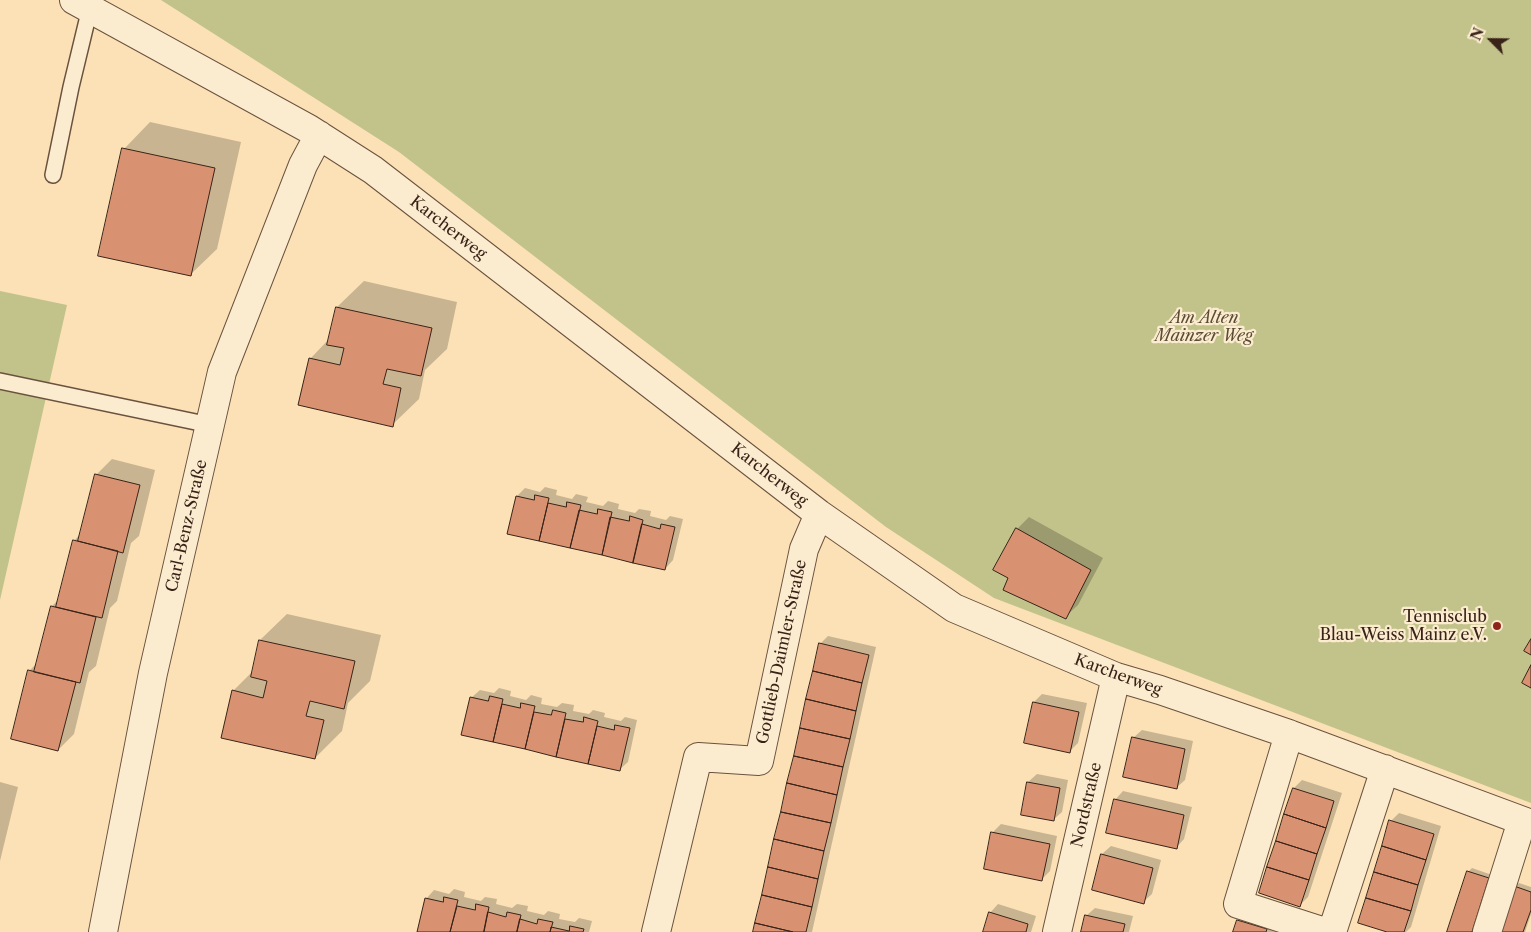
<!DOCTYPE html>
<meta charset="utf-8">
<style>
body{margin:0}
#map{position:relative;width:1531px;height:932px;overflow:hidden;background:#fbe1b5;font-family:"Libre Caslon Text",serif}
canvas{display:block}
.north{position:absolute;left:1466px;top:15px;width:50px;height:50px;-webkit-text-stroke:4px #fceccf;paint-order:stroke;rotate:293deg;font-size:14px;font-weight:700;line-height:20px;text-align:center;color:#392318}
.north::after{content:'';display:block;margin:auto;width:18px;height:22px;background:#392318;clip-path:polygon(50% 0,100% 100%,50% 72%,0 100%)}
</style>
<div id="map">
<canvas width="1531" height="932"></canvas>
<div class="north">N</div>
</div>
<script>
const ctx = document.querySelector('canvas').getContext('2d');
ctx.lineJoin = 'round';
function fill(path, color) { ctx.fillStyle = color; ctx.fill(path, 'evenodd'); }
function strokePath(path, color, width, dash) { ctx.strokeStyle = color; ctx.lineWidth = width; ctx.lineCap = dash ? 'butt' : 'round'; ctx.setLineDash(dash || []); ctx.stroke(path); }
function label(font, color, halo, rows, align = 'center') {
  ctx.font = font + ' "Libre Caslon Text",serif'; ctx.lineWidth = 4.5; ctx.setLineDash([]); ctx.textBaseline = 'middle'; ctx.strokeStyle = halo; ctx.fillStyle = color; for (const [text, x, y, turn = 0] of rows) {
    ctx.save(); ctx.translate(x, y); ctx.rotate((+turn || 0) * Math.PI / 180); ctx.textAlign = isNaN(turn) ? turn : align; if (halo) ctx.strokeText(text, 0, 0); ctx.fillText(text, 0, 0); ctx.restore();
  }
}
fill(new Path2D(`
 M161,0H1531V803L994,598L886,527L399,152Z
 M0,291L67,305L0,600Z`), '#c2c28b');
fill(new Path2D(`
 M150,122L241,142L217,249L190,275L124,149Z
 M364,281L457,302L447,349L425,370L419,399L392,425L310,359L330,338L337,307Z
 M112,459L155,470L139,536L131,543L117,601L110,608L96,666L89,672L74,734L58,750L29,671L38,662L52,606L59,599L74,541L81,533L96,475Z
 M545,487L557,490L556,495L572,499L576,494L588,497L586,502L603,506L608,501L619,504L618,509L635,513L639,509L651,511L650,516L666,520L670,516L683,519L673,560L665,569L509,533L517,496L525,488L540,492Z
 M1029,517L1103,558L1078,605L1065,617L1010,578L1017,529Z
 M287,614L381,635L370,681L348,703L342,731L315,758L233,691L253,671L260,640Z
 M828,636L876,647L812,932H755L820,644Z
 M499,688L511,691L510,696L526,700L531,695L542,698L541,704L557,707L562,703L574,705L573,711L589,714L593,710L605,713L604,717L621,721L625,717L637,720L628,762L619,770L463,734L471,698L480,690L494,693Z
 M1042,694L1087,703L1078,743L1070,751L1034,702Z
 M1142,730L1193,741L1185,780L1176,788L1133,738Z
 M1037,774L1068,780L1062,812L1053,820L1022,814L1028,782Z
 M1302,780L1342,793L1308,897L1300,905L1294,788Z
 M0,782L18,787L0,861Z
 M1123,791L1192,807L1184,839L1176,848L1115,800Z
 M1399,813L1441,826L1411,927L1406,932H1391V821Z
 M1001,824L1057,836L1050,871L1042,879L993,832Z
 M1111,846L1161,860L1152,894L1143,902L1102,854Z
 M1472,868L1492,875L1474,932H1448L1468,872Z
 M1519,883L1531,887V914L1525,932H1500L1515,886Z
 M454,889L465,892L464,897L481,901L485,897L497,899L496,904L512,908L517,904L528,906L527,911L544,915L548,911L560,914L559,919L575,922L579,918L592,921L589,932H418L426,899L434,890L449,894Z
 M998,904L1036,916L1031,932H984L990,913Z
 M1095,908L1133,916L1129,932H1083L1086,916Z
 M1247,912L1307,932H1235L1238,921Z`), '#0003');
const building = new Path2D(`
 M122,148L215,168L191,276L98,256Z
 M336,307L432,328L421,376L387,369L383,384L401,388L393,427L298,405L309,358L340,365L344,348L327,345Z
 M95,474L140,485L123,553L78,541Z
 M535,495L549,498L539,541L507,534L516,496L534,500Z
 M567,502L581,505L570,548L539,541L548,503L566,507Z
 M598,509L612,512L602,555L570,548L579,510L597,514Z
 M630,516L643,520L633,563L602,555L610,517L629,521Z
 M642,524L660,529L661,524L675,527L665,570L633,563Z
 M1016,528L1091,570L1066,619L1003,590L1008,578L993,570Z
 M73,540L118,551L102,618L56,607Z
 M51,606L96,617L80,683L34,672Z
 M1531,639V655L1524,651Z
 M259,640L355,661L344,709L310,701L306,716L324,720L315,759L221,738L232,690L263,698L267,681L251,677Z
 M819,643L869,655L862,683L813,671Z
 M1531,665V688L1522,683Z
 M28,670L76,682L58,751L11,739Z
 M813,671L862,683L856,711L806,699Z
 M490,696L503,699L493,742L461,735L470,697L488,701Z
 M806,699L856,711L850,739L800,728Z
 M1033,702L1079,712L1070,753L1024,743Z
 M521,703L535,706L525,749L493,742L502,704L520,708Z
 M553,710L566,713L556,757L525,749L534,712L551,715Z
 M584,717L598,721L588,764L556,757L565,719L583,722Z
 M615,725L630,728L620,771L588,764L597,726L614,730Z
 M800,728L850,739L843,767L794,756Z
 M1132,737L1185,749L1177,789L1123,777Z
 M794,756L843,767L837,795L787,783Z
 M1027,782L1060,788L1054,821L1021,815Z
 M787,783L837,795L831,823L781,812Z
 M1293,788L1334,801L1326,828L1284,814Z
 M1114,799L1184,815L1177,849L1106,833Z
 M781,812L831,823L824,851L774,839Z
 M1284,814L1326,828L1317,854L1276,841Z
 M1389,820L1434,834L1426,860L1382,846Z
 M991,832L1050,844L1042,881L984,869Z
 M774,839L824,851L818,879L768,867Z
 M1276,841L1317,854L1309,880L1267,867Z
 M1382,846L1426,860L1418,885L1374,872Z
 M1101,854L1153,868L1144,904L1092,890Z
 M768,867L818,879L812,907L762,895Z
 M1267,867L1309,880L1300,907L1259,893Z
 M1467,871L1489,878L1472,932H1447Z
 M1374,872L1418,885L1411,911L1366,898Z
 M1514,886L1531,892V910L1523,932H1498Z
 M762,895L812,907L806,932H793L755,923Z
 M444,897L458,900L450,932H417L425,898L443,902Z
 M1366,898L1411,911L1404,932H1387L1358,923Z
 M476,904L489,907L484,932H450L457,906L475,910Z
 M488,912L506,917L507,912L521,915L517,932H484Z
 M989,912L1028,924L1026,932H983Z
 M1085,915L1125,924L1123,932H1081Z
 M520,919L537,924L538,919L553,922L550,932H517Z
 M1237,920L1267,929L1266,932H1233Z
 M755,923L793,932H753Z
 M570,926L584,929L583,932H550L551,927L569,931Z`);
fill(building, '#d99271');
strokePath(building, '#392318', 1);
const lane = new Path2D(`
 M53,175L71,87L90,8
 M0,381L210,425`);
const street = new Path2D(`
 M74,0L309,129L373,170L819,514L954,608L1116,677L1160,690L1289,734L1531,824
 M1289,734L1238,904L1325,932
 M103,932L153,673L222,372L303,165L319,135
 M656,932L698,757L759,761L804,549L819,514
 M1057,932L1116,677
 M1332,932L1385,769
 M1487,932L1522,821`);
strokePath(lane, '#6a523f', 18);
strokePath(street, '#6a523f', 30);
strokePath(lane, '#fceccf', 15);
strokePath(street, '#fceccf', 28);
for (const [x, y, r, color] of [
 [1497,626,5,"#8f2418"]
]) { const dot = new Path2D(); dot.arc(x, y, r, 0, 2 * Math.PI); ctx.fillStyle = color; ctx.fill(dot); strokePath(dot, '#fceccf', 2); }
label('16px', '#392318', '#fceccf', [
 ["Karcherweg",448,228,38],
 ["Karcherweg",769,475,38],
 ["Carl-Benz-Straße",187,526,-77],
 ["Gottlieb-Daimler-Straße",782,652,-78],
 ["Karcherweg",1118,675,20],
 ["Nordstraße",1087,805,-77]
]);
label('italic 16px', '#5b4b35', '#fceccf', [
 ["Am Alten",1204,318],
 ["Mainzer Weg",1204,336]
]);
label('16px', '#392318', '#fceccf', [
 ["Tennisclub",1487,617],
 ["Blau-Weiss Mainz e.V.",1487,635]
], 'right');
</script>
